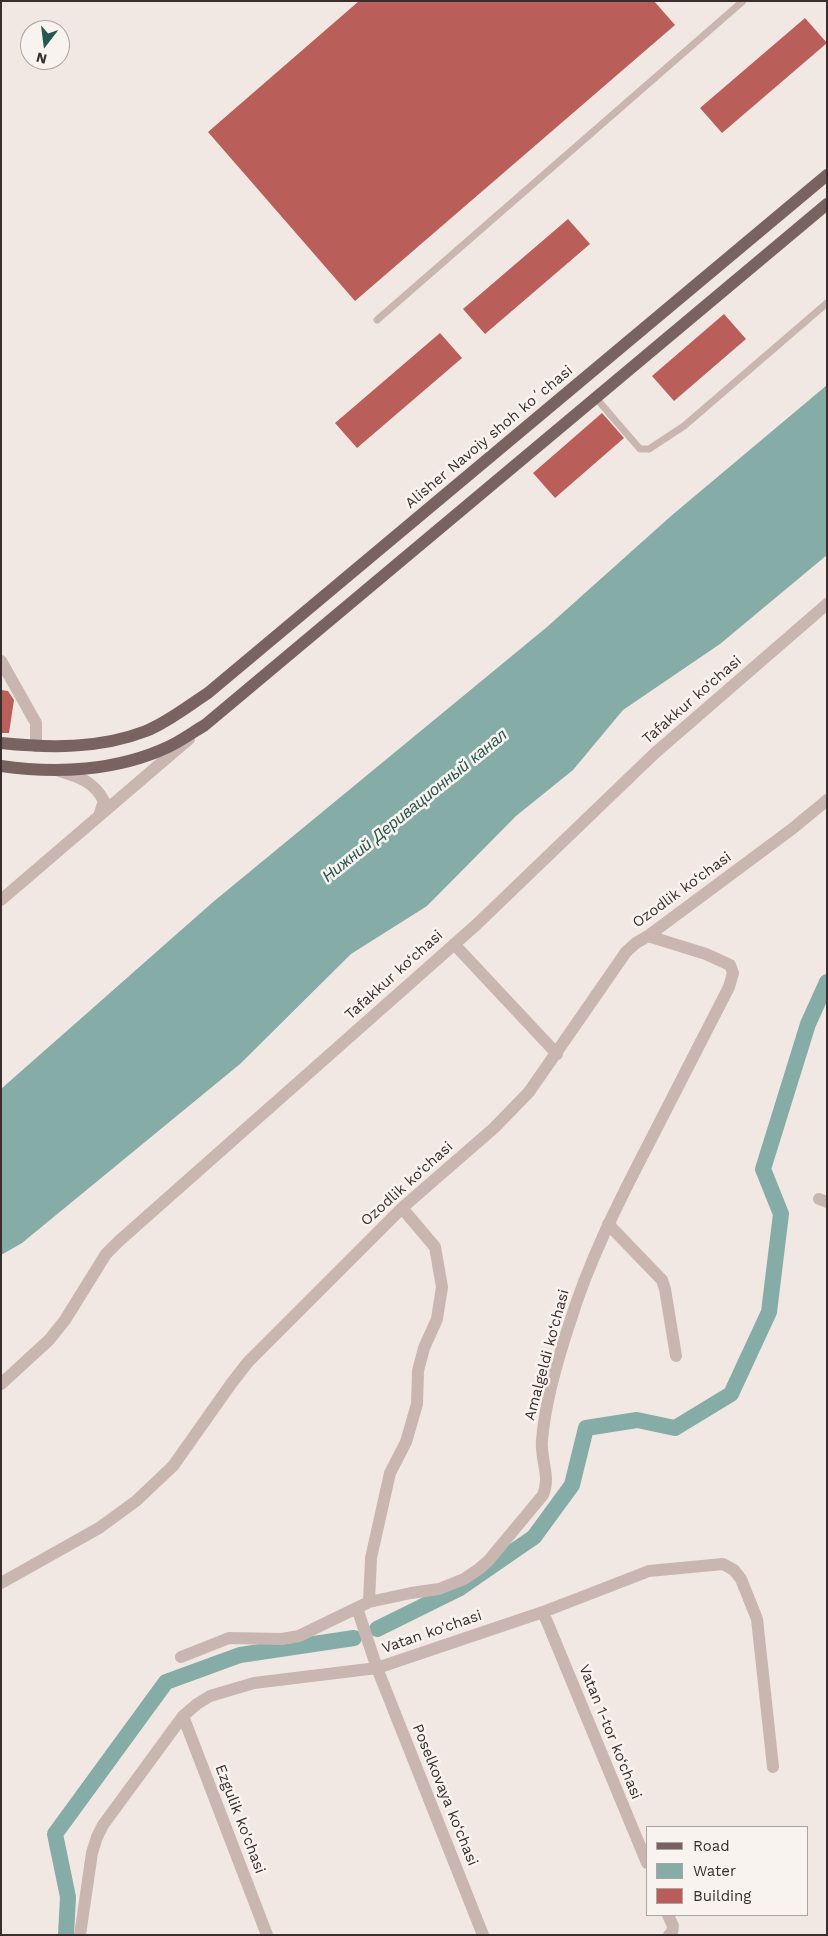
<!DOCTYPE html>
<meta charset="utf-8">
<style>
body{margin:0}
#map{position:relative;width:828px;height:1936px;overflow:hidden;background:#f2e8e3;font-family:"Work Sans",sans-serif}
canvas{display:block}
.frame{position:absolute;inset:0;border:2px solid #392e2d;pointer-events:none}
.legend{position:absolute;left:646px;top:1826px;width:162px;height:90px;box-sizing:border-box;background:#f9f3ef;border:1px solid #aca4a1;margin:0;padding:6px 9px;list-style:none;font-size:15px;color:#392e2d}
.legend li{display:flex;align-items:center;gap:10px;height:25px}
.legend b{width:25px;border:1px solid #aca4a1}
.north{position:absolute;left:20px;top:20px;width:50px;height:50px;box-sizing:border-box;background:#f9f3ef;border:1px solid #aca4a1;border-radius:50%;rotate:195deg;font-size:14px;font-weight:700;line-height:20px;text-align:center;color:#392e2d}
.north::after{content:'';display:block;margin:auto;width:18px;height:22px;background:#265750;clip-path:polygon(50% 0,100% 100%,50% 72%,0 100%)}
</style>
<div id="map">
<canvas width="828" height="1936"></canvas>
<div class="frame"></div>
<ul class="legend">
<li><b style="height:6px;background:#796360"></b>Road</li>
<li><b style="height:14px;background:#85aca6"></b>Water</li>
<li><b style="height:14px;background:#ba5e59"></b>Building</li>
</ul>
<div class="north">N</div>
</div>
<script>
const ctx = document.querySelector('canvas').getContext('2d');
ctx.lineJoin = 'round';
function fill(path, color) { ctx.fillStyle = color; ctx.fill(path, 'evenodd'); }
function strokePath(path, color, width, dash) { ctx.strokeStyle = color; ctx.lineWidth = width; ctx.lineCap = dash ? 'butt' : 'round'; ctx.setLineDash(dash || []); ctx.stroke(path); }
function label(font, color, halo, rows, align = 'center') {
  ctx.font = font + ' "Work Sans",sans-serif'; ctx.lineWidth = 5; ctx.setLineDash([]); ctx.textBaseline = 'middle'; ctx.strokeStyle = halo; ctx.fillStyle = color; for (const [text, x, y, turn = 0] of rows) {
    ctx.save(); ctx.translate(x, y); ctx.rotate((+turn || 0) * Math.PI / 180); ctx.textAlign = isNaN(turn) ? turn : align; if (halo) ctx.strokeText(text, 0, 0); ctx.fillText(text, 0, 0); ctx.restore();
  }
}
fill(new Path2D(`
 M827,385V555L720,644L623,710L573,770L516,816L427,906L351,954L240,1064L22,1243L1,1255V1089L213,902L547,627L671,516Z`), '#85aca6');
strokePath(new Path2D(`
 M377,1629L460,1588L534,1537L572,1485L586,1428L637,1420L675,1428L731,1394L769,1312L781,1214L763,1169L808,1024L827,982
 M66,1935L68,1897L55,1834L166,1682L240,1655L354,1638`), '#85aca6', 16);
fill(new Path2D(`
 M359,1H654L675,25L355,301L208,132Z
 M805,18L827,43L722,133L700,108Z
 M568,219L590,244L485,334L463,309Z
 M724,314L746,339L674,401L652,376Z
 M440,333L462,358L357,448L335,423Z
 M602,413L624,438L555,498L533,473Z
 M1,690L8,691L14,700L9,733H1Z`), '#ba5e59');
strokePath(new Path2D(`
 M377,320L743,1
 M596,398L640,449H649L684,426L827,303`), '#c9b6b0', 7);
strokePath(new Path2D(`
 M1,661L36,723V746
 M59,771C80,777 94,782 104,801L99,816
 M1,900L189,739
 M454,944L557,1054
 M819,1199L827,1202
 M608,1224L662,1280L665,1289L676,1356
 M1,1384L49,1340L65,1320L106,1254L119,1241L476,925L655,753L827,604
 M1,1583L99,1528L136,1501L173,1466L231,1384L248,1362L402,1208L494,1128L529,1092L626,952L636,943L648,936L792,829L827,800
 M369,1602L371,1558L390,1473L406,1442L417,1404L418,1371L424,1348L437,1319L442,1287L435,1247L402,1208
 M357,1608L377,1668L483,1935
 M543,1612L647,1863
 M181,1657L229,1638L282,1639L299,1636L369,1602L411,1593L439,1589L464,1579L479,1569L489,1560L543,1495C551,1476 540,1459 542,1440C545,1402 558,1358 570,1322C589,1261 617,1205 646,1149C674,1095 701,1041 729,987L733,973L730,965L706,954L648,936
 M183,1716L267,1935
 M668,1915L673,1926L672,1933L669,1935
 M80,1935L92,1853L97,1837L103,1825L183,1716L197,1704L210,1696L254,1683L377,1668L543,1612L649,1571L723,1564L734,1570L741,1579L757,1619L773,1767`), '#c9b6b0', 12);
strokePath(new Path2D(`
 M1,743C49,748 100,749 146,731C168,722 188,706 208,693L827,175
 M1,766C56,774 117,771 168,747C181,741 193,732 205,725L827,204`), '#796360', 12);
label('15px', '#392e2d', '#f9f3ef', [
 ["Alisher Navoiy shoh koʻchasi",489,437,-40],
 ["Tafakkur ko‘chasi",692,700,-41],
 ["Ozodlik ko‘chasi",682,890,-36],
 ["Tafakkur ko‘chasi",394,975,-42],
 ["Ozodlik ko‘chasi",407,1184,-42],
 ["Amalgeldi ko‘chasi",547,1355,-75],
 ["Vatan ko'chasi",432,1632,-19],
 ["Vatan 1-tor ko‘chasi",610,1732,68],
 ["Poselkovaya ko‘chasi",445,1795,68],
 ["Ezgulik ko'chasi",240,1819,69]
]);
label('italic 16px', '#265750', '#f9f3ef', [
 ["Нижний Деривационный канал",415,806,-39]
]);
</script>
